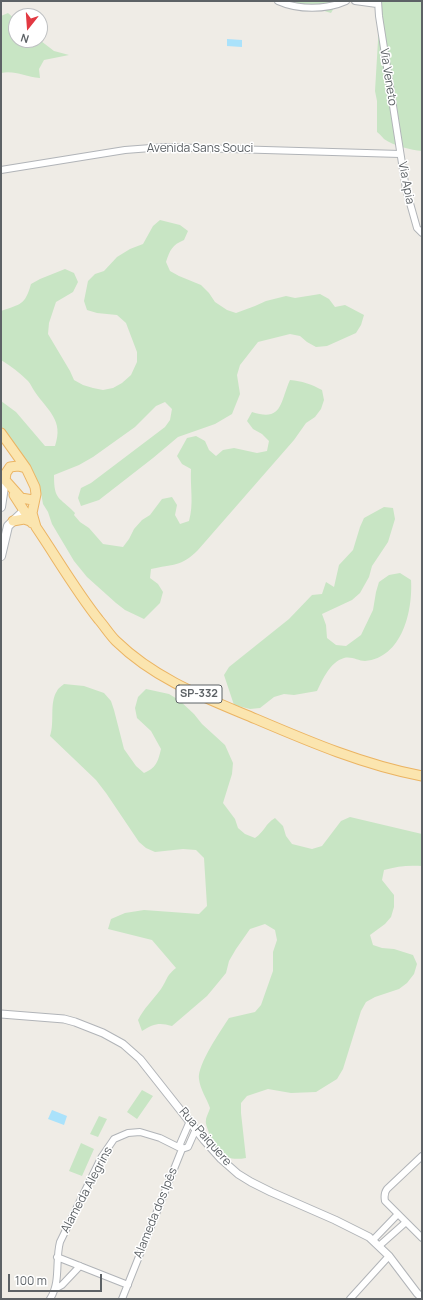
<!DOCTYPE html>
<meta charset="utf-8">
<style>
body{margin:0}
#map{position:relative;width:423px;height:1300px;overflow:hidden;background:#efece6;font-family:Manrope,sans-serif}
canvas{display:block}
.frame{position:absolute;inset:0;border:2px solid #5d6266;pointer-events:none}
.north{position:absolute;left:8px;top:8px;width:40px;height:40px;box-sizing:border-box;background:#fff;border:1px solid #bec0c2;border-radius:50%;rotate:197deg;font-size:11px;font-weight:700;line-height:16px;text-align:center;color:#5d6266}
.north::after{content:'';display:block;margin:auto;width:14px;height:18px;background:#e23942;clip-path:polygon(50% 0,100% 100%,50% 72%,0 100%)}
.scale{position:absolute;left:8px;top:1274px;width:94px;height:18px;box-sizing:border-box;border:2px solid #5d6266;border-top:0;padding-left:5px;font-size:12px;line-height:14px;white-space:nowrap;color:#5d6266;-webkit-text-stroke:3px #fff;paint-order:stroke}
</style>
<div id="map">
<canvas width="423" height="1300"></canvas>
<div class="frame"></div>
<div class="north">N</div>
<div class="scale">100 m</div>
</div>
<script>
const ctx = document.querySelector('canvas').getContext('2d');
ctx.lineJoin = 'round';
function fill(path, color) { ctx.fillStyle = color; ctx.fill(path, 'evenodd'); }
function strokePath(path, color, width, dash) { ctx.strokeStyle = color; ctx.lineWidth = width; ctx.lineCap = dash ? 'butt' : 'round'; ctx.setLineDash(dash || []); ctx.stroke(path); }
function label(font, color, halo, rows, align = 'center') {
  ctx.font = font + ' Manrope,sans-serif'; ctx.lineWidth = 3; ctx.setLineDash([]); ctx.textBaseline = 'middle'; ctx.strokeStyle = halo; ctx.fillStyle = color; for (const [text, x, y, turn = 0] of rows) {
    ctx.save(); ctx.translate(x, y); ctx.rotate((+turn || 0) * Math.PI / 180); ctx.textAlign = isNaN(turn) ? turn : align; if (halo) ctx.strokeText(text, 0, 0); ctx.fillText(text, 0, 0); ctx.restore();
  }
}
fill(new Path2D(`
 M291,1H338L331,13Z
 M382,1H422V151C411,150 394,146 384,139C382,137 380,134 377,132V101L375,91L380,7Z
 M8,13L16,20V40L31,43L41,41L54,51L69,55L44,60L39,69L40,78C25,77 15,70 1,73V16Z
 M160,220L180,225L188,231L184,240C172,245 170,250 166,262L170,271L179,276L201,285L209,293L215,302L227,310L236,313L255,306L266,301L286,296L295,298L320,294L329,299L335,307L345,305L364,315L361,325L356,333L327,346L316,347L307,342L300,336L290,334L258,342L240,365L237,375L240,394L232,414L215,424L178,437L153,458L99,500L81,506L78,498L81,488L91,483L165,427L170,420L172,409L165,402L156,406L135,427L93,457L79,465L54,475C54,501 59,496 75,513L74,515L80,522L89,528L103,544L123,547L129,539L134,529L142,520L150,515L162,499L172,497L177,505L175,515L180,524L189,521C194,504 190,487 191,469L182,464L177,456L187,438L196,436L205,441L209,450L216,456L223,450L234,448L257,453L267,451L269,441L262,434L253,429L247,421L252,412C283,422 280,402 290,380C302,381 311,384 322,390L324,400L321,409L315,417L306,423L294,440L198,550C181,567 173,564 151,569L150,578L158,584L163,592L160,603L144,619L125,610L116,603L87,577L74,561L52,524L48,512L43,504L41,493L37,482L1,439V401L16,412L45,446H55C64,420 48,411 35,392C32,388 31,384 28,381C20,373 11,366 1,360V311C21,304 25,305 31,284L40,279L65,269L74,273L78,282L73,292L56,302L49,323L48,334L70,371L74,380L83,385L93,388L103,390L113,388L122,383L131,375L137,362V352L126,323L117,315L97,313L87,310L84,301L88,281L95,274L104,271L117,257L130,249L143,244L153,226Z
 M384,507L393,508L395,519L388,542L372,566L369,577L360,593L352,600L322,614L326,625L327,638L336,645L346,646L361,635L373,610L376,592L379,582L389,575L400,573L411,580C413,611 402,658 365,661C358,661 352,656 344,658C330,662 323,679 317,691L294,695L284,694L274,697L260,708L250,709L234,705L224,675L229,667L289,619L312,595L322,594L326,582L334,587L339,565L353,550L360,527L364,518Z
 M64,684L84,686L104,693L111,701L114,710L124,749L136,766L144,773C156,768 158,762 161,749L151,731L137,718L135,708L138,697L146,689L169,694L179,700L194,714L202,724L225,745L233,763L232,774L223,803L235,819L238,828L245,834L255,838C265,831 265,824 275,818L283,826L286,836L292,844L312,849L322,846L341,821L350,817L422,834V866C409,865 397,866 384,870L382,880L394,895V907L391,917L385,924L370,935L373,945L382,948L394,949L413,955L417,964L414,974L407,983L399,989L375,997L366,1002L361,1011L343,1069L337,1079L316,1092L291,1093L268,1089L247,1096L241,1103V1113L246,1158C225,1162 215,1152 209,1133C208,1129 205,1124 206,1120C206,1117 209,1112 210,1108C207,1099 200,1089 199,1079C197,1065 221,1030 229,1018L255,1012L261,1005L273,971V952L277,940L275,930L265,924L250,929L236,949L229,961L226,973L217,984L207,996L172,1026C159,1022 153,1024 142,1031L138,1020C144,1008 153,1000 161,989C168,979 165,977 176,968L152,940L108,929L111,919L125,913L144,910L199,914L207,906L204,858L196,850L183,849L155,852L146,848L139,842L106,793L96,780L50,736C55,722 49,703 57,691C58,688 62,686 64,684Z
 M142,1090L153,1096L137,1119L127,1112Z
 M99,1116L107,1119L98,1137L90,1134Z
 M81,1143L94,1149L82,1176L69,1171Z`), '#c8e5c4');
fill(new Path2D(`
 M227,39L242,40V47L227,46Z
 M52,1110L67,1116L64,1125L48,1119Z`), '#aae2fb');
const minor = new Path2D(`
 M278,1C298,10 326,10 346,1
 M355,1L377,4
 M378,1L379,16L406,189L417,228L422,233
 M1,170L125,150L164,147L400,154
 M182,1149L180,1144L190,1121
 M182,1149L188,1147L196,1129
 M422,1156L387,1189C384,1193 384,1196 385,1201L422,1238
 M373,1240L398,1214
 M379,1246L406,1222
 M57,1257L128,1285
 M55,1289L62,1285L80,1266
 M50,1299C61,1282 55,1261 60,1242L101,1158L114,1139L128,1133L140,1132L160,1138L182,1149
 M122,1299L182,1149
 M350,1299L389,1256`);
const tertiary = new Path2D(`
 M1,1014L64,1019L75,1022L103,1033L123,1044L140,1059L204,1140L221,1159L238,1174L251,1182L271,1192L335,1220L369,1237L389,1256L417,1293L422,1298`);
const secondary = new Path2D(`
 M1,507L5,480
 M1,556L8,526L24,511`);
const primary = new Path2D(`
 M1,433L26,468L35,487L36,494L32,513L36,527C57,558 76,591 99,620C105,627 110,635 116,641C156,680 206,698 256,719C310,742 364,765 422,776
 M26,468L18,466L10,467L6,473L5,480L21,498L33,500
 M14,495L32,523
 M13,521L24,519L30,521`);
strokePath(minor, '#b1b4b8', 8);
strokePath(tertiary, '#b1b4b8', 9);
strokePath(secondary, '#b2b6ba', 10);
strokePath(primary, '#ebb463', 11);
strokePath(minor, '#fff', 6);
strokePath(tertiary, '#fff', 7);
strokePath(secondary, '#fff', 8);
strokePath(primary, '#fbe5af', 9);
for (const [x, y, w] of [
 [199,694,46]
]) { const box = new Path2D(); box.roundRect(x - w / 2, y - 9, w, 18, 3); ctx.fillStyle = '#fff'; ctx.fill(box); strokePath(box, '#5d6266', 1); }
label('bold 11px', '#5d6266', null, [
 ["SP-332",199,694]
]);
label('12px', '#5d6266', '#fff', [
 ["Via Veneto",388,77,81],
 ["Avenida Sans Souci",200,149],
 ["Via Apia",406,183,79],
 ["Rua Paiquere",205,1137,49],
 ["Alameda Alegrins",87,1190,-62],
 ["Alameda dos Ipês",156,1213,-68]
]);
</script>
